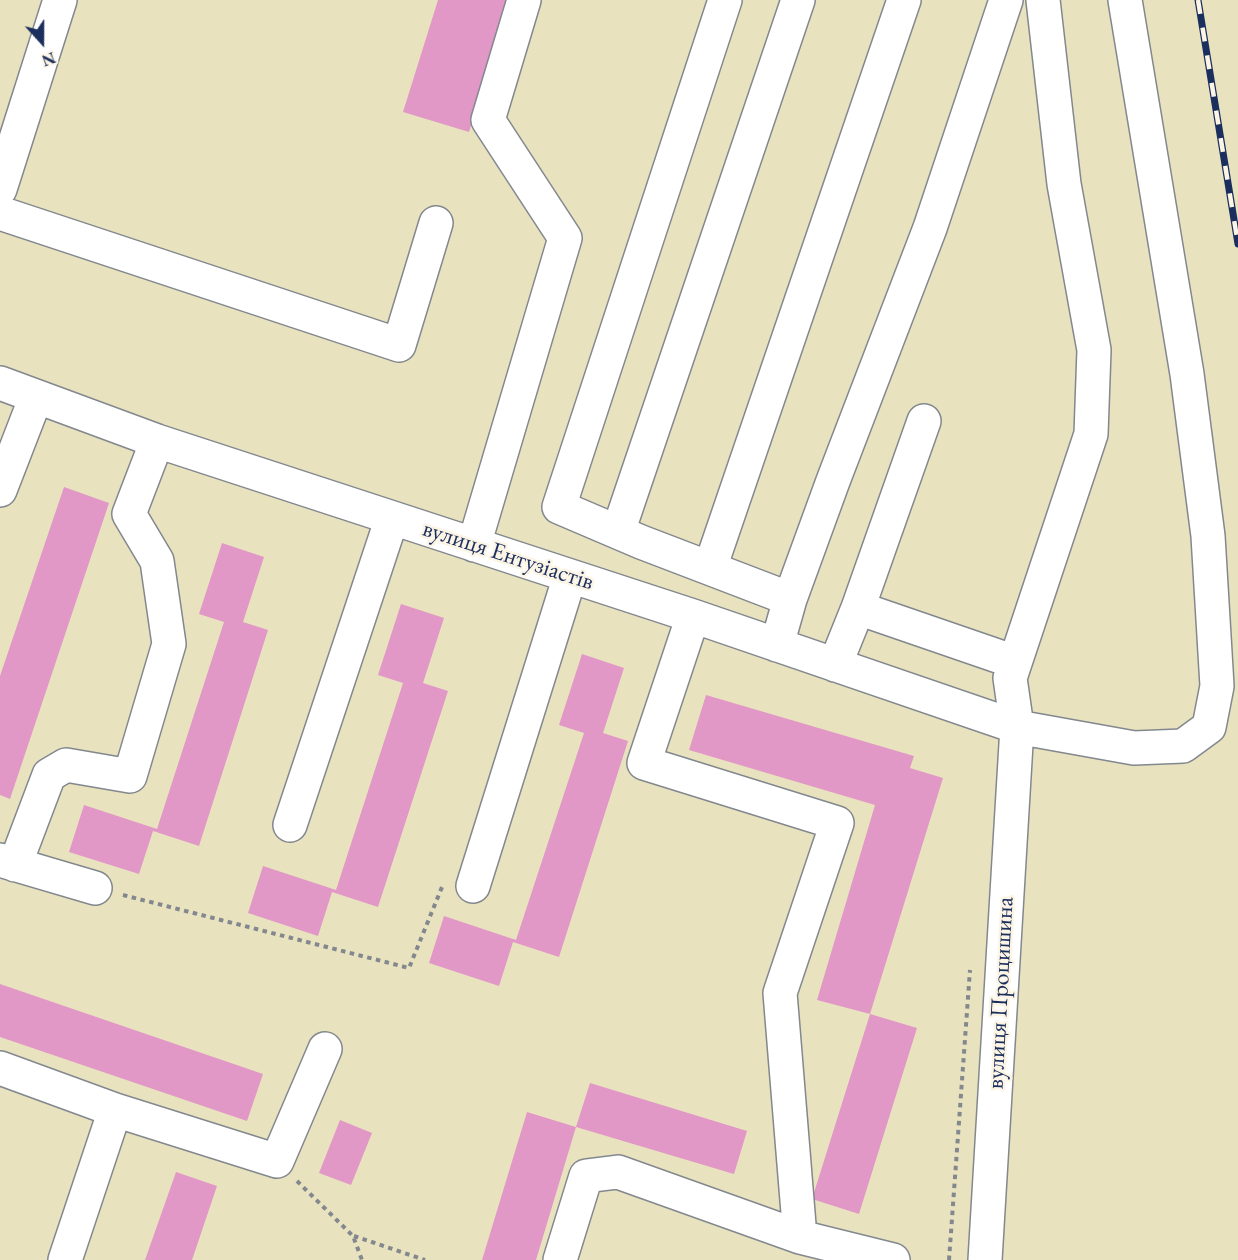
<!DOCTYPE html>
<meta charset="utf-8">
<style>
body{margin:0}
#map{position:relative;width:1238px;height:1260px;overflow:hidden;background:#e9e2bf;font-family:"EB Garamond",serif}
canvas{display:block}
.north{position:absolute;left:12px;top:12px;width:60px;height:60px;-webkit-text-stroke:4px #fcf5e5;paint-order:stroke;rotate:159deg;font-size:16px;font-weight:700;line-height:24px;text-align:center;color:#1b2f5e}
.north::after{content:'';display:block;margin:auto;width:21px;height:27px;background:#1b2f5e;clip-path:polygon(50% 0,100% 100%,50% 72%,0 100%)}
</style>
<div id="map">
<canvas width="1238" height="1260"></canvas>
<div class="north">N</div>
</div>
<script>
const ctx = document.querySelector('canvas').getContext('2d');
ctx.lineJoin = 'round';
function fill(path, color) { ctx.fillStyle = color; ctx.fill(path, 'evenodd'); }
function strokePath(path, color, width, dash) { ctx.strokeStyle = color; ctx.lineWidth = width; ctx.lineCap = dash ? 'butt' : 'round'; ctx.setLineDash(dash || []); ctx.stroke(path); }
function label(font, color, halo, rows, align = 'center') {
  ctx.font = font + ' "EB Garamond",serif'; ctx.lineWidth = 5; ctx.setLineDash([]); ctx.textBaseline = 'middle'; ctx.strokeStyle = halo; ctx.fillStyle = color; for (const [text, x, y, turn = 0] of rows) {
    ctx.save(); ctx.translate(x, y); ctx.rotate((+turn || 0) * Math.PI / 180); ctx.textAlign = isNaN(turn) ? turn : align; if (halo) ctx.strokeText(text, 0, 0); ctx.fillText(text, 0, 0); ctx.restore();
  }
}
fill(new Path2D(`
 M438,0H511L469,132L403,112Z
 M64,487L109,503L10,799L0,795V676Z
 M222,543L264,557L243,622L268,630L199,846L153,831L139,874L69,852L84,805L157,829L224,622L199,614Z
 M401,604L444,618L423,683L448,691L378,907L332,892L318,936L248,913L263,866L336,890L403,683L378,675Z
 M582,654L624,668L603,733L628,741L559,957L513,942L499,986L429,963L444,916L516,940L584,733L559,725Z
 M706,695L914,756L910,768L943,778L870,1014L817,1000L875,805L689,750Z
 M0,984L263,1074L247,1121L0,1037Z
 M870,1014L917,1028L859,1214L812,1199Z
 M590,1083L747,1131L734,1174L576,1127Z
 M527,1112L576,1127L536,1260H482Z
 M340,1120L372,1133L351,1185L319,1173Z
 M176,1172L217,1186L192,1260H145Z`), '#e198c6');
const minor = new Path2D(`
 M725,0L559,507L641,542L790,599L777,645
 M0,189L60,0
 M0,213L399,345L436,223
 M0,383L157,441L693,616L1017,727L1134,748L1183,746L1209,727L1217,686L1208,536L1187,374L1125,0
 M0,490L36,397
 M618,532L798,0
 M474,545L565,238L488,120L524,0
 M710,568L904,0
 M790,599L833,481L930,228L1006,0
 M858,608L924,421
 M693,616L644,763L837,823L780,993L800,1237L893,1260
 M835,665L858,608L1015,662
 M290,825L392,518
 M0,860L95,888
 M15,865L49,775L66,765L130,776L169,644L157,561L129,514L157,441
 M473,886L570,576
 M0,1068L115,1110L277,1161L325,1049
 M65,1260L115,1110
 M560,1260L586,1176L618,1172L800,1237
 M985,1260L1017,727L1010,678L1091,434L1094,350L1064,184L1043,0`);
strokePath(minor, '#82888e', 36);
strokePath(new Path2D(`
 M123,895L409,968L442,887
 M297,1181L353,1236L362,1260
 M354,1236L425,1260
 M949,1260L970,970`), '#82888e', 4, [4.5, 4.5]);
strokePath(minor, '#fff', 33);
const rail = new Path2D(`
 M1198,0L1238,244`);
strokePath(rail, '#1b2f5e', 7);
strokePath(rail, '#fcf5e5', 4.5, [14]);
label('24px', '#1b2f5e', '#fcf5e5', [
 ["вулиця Ентузіастів",508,556,18],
 ["вулиця Процишина",1001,993,-87]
]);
</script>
